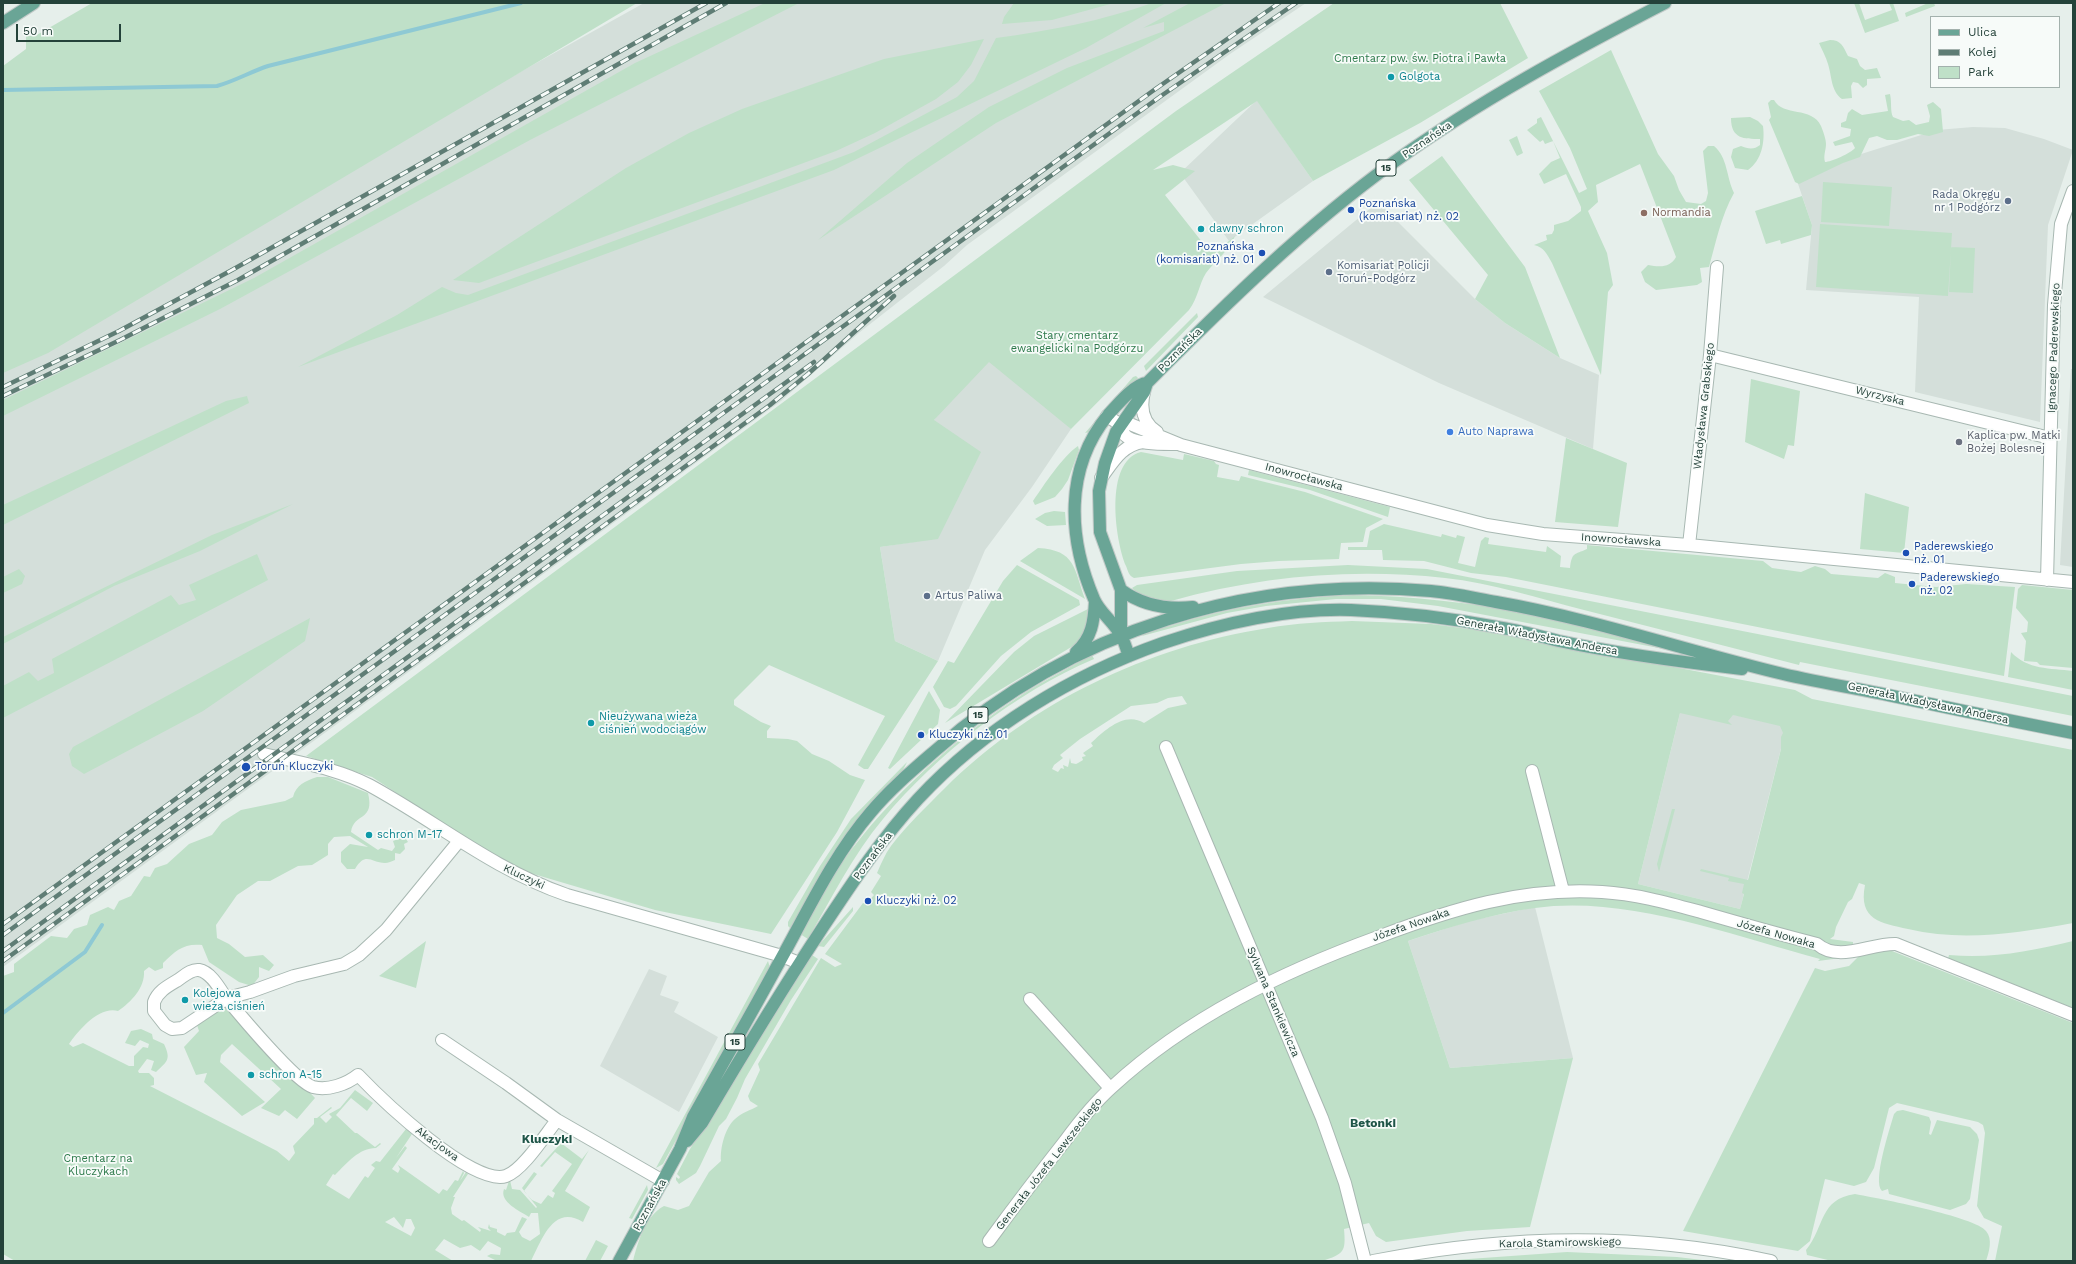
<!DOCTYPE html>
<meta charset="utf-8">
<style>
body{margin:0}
#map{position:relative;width:2076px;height:1264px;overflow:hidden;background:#e6efeb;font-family:"Work Sans",sans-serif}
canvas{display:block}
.frame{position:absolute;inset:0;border:4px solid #24423a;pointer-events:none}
.legend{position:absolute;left:1930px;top:16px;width:130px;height:72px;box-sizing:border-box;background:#f7fbf9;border:1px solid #a3b1ad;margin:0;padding:5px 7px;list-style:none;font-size:12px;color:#24423a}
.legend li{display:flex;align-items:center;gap:8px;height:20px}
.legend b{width:20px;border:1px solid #a3b1ad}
.scale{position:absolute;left:16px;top:24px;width:105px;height:18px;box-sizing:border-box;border:2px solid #24423a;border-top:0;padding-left:5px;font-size:12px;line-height:14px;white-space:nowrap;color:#24423a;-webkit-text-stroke:3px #f7fbf9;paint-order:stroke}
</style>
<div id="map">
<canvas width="2076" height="1264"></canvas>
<div class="frame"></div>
<ul class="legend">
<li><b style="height:5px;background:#6aa596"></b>Ulica</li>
<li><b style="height:5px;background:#5f7d75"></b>Kolej</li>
<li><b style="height:11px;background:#bfe0c8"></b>Park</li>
</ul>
<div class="scale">50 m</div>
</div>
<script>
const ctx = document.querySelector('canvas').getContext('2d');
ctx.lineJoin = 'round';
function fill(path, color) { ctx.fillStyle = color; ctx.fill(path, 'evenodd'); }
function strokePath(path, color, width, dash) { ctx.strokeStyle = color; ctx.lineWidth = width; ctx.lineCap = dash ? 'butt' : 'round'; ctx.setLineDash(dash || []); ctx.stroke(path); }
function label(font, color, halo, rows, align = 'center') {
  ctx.font = font + ' "Work Sans",sans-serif'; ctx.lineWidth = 3.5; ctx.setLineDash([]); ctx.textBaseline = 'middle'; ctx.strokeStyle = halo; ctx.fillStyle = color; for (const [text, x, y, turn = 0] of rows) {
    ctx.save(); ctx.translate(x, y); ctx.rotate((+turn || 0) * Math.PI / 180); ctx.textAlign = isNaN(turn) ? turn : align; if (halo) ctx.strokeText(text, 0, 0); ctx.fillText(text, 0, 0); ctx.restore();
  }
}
fill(new Path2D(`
 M644,3H1306L1230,54L967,245L944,266L860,332L781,401L3,967V352L398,140Z
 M1257,100L1313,181L1229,241L1180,173Z
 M1973,127L2005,128L2044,139L2073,150L2048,225L2040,422L1915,392L1919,297L1806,290L1812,225L1795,175L1937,130Z
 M1378,202L1475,299L1505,323L1560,358L1599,375L1593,449L1439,383L1263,297Z
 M993,328L1071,429L1032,487L985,550L938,661L895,641L880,547L938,538L934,420Z
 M2071,369H2073V567L2060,565Z
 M1682,705L1787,725L1740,909L1638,884Z
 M1535,907L1573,1058L1450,1068L1408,941L1469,921Z
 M649,969L667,976L660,995L679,1002L674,1012L718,1037L679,1112L600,1066Z`), '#d4dfda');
fill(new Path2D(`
 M92,3H637L48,353L3,373V66L26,49V36H35Z
 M765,3H799L530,140L220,309L3,416V400L254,278L635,63Z
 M1014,3H1114L1052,20L1002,24L1004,17Z
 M1152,3H1166L1086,48L834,170L298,367L397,315L442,287L456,293L468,295L854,152L957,97L974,81L996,38C1049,31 1101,21 1152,3Z
 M1190,3H1226L996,123L818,240L907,163L989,107L1067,68L1164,31V22L1143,28Z
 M1334,3H1500L1528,58L1420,123L1313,181L1257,101L1153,170L1173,165L1195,171L1165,195L1210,252L1219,247H1224V245L1235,236C1228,252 1216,260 1206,273C1199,284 1198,298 1189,310L1071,429L989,362L934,420L981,452L938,539L880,547L895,641L938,661L868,769H864L858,765L885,716L769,665L734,700V705L761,722L771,726L767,731V738L788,739L797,741L812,754L829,761L850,775L865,780L837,832L771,934L655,910L510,867L372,777L306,756L1176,111Z
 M1854,3H1859L1865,20L1892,10L1889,3H1893L1899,21L1865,33Z
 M1928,3H1934L1935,6L1906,17L1905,13Z
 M984,39L971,65L958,82L936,99L875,133L836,151L479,283L453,280L626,168L689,133L742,109L884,59Z
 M1830,40C1841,40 1843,46 1848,56L1857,59L1860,66L1865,70L1877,68L1881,78L1867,79V85L1863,88L1858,83L1853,82L1851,86L1852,98L1842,99C1831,91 1832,77 1828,64C1826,57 1822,50 1819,43Z
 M1611,50L1658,154L1674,176L1679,190L1686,202L1701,204L1706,201L1708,193L1703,151L1708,146H1714C1728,158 1726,176 1734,193C1721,216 1716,242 1709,267L1700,268L1702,282L1697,285L1656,290L1645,282L1641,272L1648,265C1660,267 1670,268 1676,257L1640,164L1596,185L1598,202L1588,211L1607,253L1613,285L1608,292L1601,375L1552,263C1547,254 1544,247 1534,245L1547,240L1546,235L1552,234L1554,230V225L1568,221L1581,211V207L1566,174L1544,184L1539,174L1551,162L1560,158L1553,141L1545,144L1543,140L1540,142L1527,130L1537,123V119L1541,117L1579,193L1587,189L1570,148L1539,91Z
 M1890,94C1892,103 1890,111 1893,117L1903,121L1909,120L1916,125L1929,122L1930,116L1927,105L1933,102L1941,109L1943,132L1929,136L1918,134L1897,140H1887L1877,136L1869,138L1860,157L1843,163L1799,184L1795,182L1769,120L1771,117L1768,103L1771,100H1774C1783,117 1812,106 1821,126C1823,131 1826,139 1826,144C1826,150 1823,156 1825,162C1831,162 1851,153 1855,148L1852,142L1835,146L1833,142L1850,136L1851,129L1841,127V123L1846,121L1848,113L1852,109L1862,115L1888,111L1885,95Z
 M1750,117L1758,121L1763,126C1765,142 1762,160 1748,170L1735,168L1731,157L1733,149L1741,146C1748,149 1754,150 1760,145V139C1744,139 1731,139 1731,118Z
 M1517,136L1523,153L1517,156L1509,140Z
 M1442,156L1525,267L1560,358L1505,323L1475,299L1488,275L1409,180Z
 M1823,182L1892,187L1889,226L1821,222Z
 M1802,196L1812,225L1811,235L1781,244L1780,240L1766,244L1755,211Z
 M1820,224L1952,233L1948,296L1816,287Z
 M1951,247L1975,248L1973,293L1949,292Z
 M1197,313L1198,317L1146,371L1144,366Z
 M1133,377L1136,376L1138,378L1089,432L1085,433Z
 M1751,379L1800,391L1794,446L1788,445L1784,459L1745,442Z
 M247,396L249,403L3,525V505L226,401Z
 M1566,438L1627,463L1618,527L1555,522Z
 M1078,446L1079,450L1068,480L1062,489L1055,497L1035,505L1033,501C1044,485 1062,457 1078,446Z
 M1141,452L1183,460L1184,454L1214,461L1216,464L1219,465L1217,477L1239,481L1241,476L1305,492L1383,519L1366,528L1363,542L1341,543L1339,559L1279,561L1241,564L1134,578C1129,576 1128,571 1126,566C1115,540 1104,461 1141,452Z
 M1249,470L1390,507L1388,517L1310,490L1248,475Z
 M1865,493L1909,507L1904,553L1860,549Z
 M293,504L200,551L114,586L3,644V637L212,535Z
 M1054,511L1065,512L1066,525L1047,526L1035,519L1045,513Z
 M1384,524L1441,537L1442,534L1456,538L1457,535L1465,537L1458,563L1475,567L1481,541L1485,537L1489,538L1488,544L1546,552L1547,546L1561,556L1560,567L1570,568C1572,552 1574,555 1587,549V545L1763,561L1772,568L1801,572L1815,566L1825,569L1831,574L1878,578L1885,573L1895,577V583L1936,587L1966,584L2015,587L2004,676L1506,577L1471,573L1424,561L1383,560L1382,550H1348V547H1367L1370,531Z
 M1038,548C1076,550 1074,569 1085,599L1020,561Z
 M257,554L268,580L3,718V686L29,672L38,681L54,673L52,659L171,595L179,605L196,600L189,585Z
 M1017,565L1079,600L1080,605L1031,632L1001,656L956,706L950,709L944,707L933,687L948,661L954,663L1003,581Z
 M1348,565L1427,569L2073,696V716L1800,662L1799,665C1728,647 1656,628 1584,610C1538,598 1492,583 1445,578C1352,568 1261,576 1171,601C1156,602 1142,598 1132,588L1137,585L1237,571Z
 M19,569L25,576L22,584L3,593V577Z
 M2022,585L2073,590V668L2040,665L2037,662L2024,661L2026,641L2021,633L2027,632L2028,622L2016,608L2018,589Z
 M1353,595C1413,596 1471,603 1529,613L1685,653L1438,606L1381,599H1336L1266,606L1227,613L1142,636C1148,631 1161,628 1170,626C1230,606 1291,598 1353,595Z
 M1088,609L1086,628L1078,643L945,723L1014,652L1034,636Z
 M310,618L305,641L203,711L84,774L72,766L69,754L73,747Z
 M1352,621L1431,624L1484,631L1795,690L1812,699L2073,750V923C2017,933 1963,942 1908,929C1881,923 1858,920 1865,885L1859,883L1852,899L1848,902L1836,927L1834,936L1830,939L1853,942V945L1848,948L1823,953L1841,958L1818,961L1820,959C1732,935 1625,895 1535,908C1491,914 1450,927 1408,941L1450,1068L1573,1058L1530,1227L1467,1231L1386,1242L1376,1236L1369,1223L1344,1229C1346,1252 1344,1254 1322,1261H633C638,1242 645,1216 664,1206L678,1210L689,1206L709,1172L721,1161C720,1148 725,1128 735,1119C741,1113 751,1110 758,1106L750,1101L748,1096L760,1070L758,1064L821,958L835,967L842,964L825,954L863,903L866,904L874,895L871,892L881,876L877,873C881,864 885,854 891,846C907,825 926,807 945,788C1032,702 1147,647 1268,628C1296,623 1324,622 1352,621ZM1182,696L1187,704L1168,708L1144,723C1125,711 1105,730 1091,743L1093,746L1083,753L1086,756L1082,757L1083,760L1078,763L1076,761L1078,763L1076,764L1071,763L1070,758L1068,767L1063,765L1064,769L1061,768L1058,772L1052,769L1054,765L1063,758L1060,755L1080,739L1131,706L1157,703L1168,698ZM1680,713L1732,725L1728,721L1733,715L1780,726L1783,733L1781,737V749L1748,880L1701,869L1700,871L1729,878L1728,881L1744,884L1742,893L1744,894L1740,909L1638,884Z
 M2011,652C2028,670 2050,668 2073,671V690L2008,677Z
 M1092,655L1094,659C1016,692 937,754 883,819C853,855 831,899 808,939L800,934C814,910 827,883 843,861C891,795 955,738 1023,694C1045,680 1069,668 1092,655Z
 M929,691L940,710L938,724L890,769L888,768Z
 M907,762L901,774L807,899L790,928L788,926V922L820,866L851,819Z
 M317,777H328L368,793C375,822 354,812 351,832L378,850L381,848L392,851L395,847L393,841L401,838L403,832L407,830L411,833V837L406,839L408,842L404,844L405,849L400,854L395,853V860C392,861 388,863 385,863C371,863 366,851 355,869H347L341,862V852L350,844L368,847L350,836L334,837L328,844V855L312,865L298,866L270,881H258L237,895L216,925L217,938L229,944L245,957L263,955L274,965L269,971L259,967V977L252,986L239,982L209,962L202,945C184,943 175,951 163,963V968L155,971L149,967L144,971C145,988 131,1002 118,1011C99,1006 79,1030 69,1044L73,1047L83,1043L129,1066H134V1056L143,1047L148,1048L149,1044L140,1040L135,1046L125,1043L131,1031L141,1029L152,1034L153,1039L164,1044C171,1059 168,1061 156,1072L151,1070L154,1061L147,1059L138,1071L139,1073H149L154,1078V1085L150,1086L277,1151L289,1161L295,1153L293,1146L314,1124V1118H317L331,1107L332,1108L320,1117L326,1123L332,1117L329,1114L340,1108L355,1090L373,1103L367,1111L351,1098L336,1115L355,1133H357L375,1147L380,1143L381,1144L376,1148C359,1148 347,1163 335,1175L333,1174L326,1185L349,1199L365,1176L368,1178L375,1168L371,1165L376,1161L380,1162L406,1129L412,1134L396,1158L405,1146L407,1148L392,1169L398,1173L400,1169L398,1165L439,1194L443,1189L447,1191L455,1180L458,1181L463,1171L464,1173L460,1181L466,1172L468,1174L453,1197H455L451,1208L452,1214L462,1221L464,1220L480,1232L481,1230L478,1227L491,1231L488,1228L489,1224L490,1227L497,1229V1232L505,1236L507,1233L515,1232L522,1217L527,1219L519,1232L522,1237L530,1241L540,1234L538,1213H531L529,1217C520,1211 499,1202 504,1189L506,1190L509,1181L510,1180L512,1189L520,1190L536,1208L537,1207L522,1188L534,1172L537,1174L524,1191L532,1200L541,1204L548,1195L553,1198L555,1193L552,1191L572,1164L555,1152L542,1167L540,1166L561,1143L582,1159L589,1150L565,1191L590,1207L583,1222C553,1204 542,1240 531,1261H497L487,1256L491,1254L500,1255L501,1248L488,1241L480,1251L471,1245L460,1248L444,1239L435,1250L453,1261H15L3,1254V976L14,972V964L51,936L67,938L74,929L87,925L90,915L108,907L114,910L119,901L131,896L144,876L150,877L155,868L167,864L189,844L212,835L222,822L241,810L285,801L293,797C296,785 305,781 317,777ZM394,1217L403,1228L406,1219H411L415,1228L411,1236L385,1222Z
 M1672,809H1675L1659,872L1657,864Z
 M853,907V911L824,947L818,946Z
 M426,941L416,988L379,976Z
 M2073,941V1008L1948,959L1949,955C1992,959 2032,951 2073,941Z
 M1887,949L2073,1023V1261H1995L2002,1226L1984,1218L1977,1206L1985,1133L1983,1125L1978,1122L1897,1103L1889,1108L1874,1168L1866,1182L1854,1186L1825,1179L1810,1241L1798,1251L1683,1231L1815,968L1825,971L1849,966L1862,953Z
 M812,955L818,959L791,1000L745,1079L737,1098L726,1119L719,1126L700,1166L696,1173L679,1184L676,1180V1177L679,1179L680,1177L677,1174L690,1149Z
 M768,961L770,968L663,1164L656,1168Z
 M225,1004L315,1098L297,1119L285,1110L279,1116L261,1108L281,1089L232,1044L221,1055L220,1062L265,1102L242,1116L204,1082L207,1073L196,1075L184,1047L199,1031L197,1025Z
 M1903,1110L1929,1117L1931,1122L1929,1134L1931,1135L1937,1120L1970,1127L1977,1134L1979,1140L1970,1199L1966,1204L1950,1210L1889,1194L1888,1189L1882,1191C1872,1182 1890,1128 1894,1114L1897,1111Z
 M647,1185L648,1190L632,1219L629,1218Z
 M1855,1194C1877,1198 1976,1217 1986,1231C1993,1239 1989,1252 1986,1261H1832L1807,1255L1806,1250C1825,1227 1819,1199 1855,1194Z
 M596,1240L608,1246L600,1261H585Z
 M1567,1252L1677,1257L1711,1261H1441Z`), '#bfe0c8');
strokePath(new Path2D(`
 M3,90L217,86C235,81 250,72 268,66L521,3
 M3,1013L85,952L102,925`), '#8ec9d4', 4);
const minor = new Path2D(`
 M1710,355L2050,438
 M1144,392C1140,408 1143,423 1157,432
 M1107,416L1121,425L1130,424L1181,445L1487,525L1543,534L1689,545L2073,582
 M1121,425C1122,428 1123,432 1124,434C1132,445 1165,444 1177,444
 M1101,478C1113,462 1122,445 1143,442
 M1689,545L1710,355L1717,267
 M2047,580L2054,305L2061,224L2073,191
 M1166,747L1322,1118L1345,1183L1365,1261
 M264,754C300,763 336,768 369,785C437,822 492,869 567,895L782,956L799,963
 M1532,771L1563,891
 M459,841L386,930L359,955L344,964L294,976L250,992L227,998L182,1028L172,1029L165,1025L154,1011V1002C158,991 168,986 178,980C184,976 191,969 199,970C211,972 220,989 226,998C240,1015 296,1082 313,1087C328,1091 347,1084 358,1075C381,1099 473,1187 506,1176C523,1170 545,1135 557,1120
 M1030,999L1110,1088
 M442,1040L506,1083L557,1120L663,1181
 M989,1241C1014,1207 1039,1174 1065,1141C1079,1122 1094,1103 1112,1087C1188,1017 1282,972 1378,937C1452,909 1522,887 1602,892C1636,894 1668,903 1701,912C1739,923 1778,934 1817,944C1839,963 1870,943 1896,944L2073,1015
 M1373,1261C1504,1235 1640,1232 1771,1261`);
const major = new Path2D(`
 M3,23L34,3
 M1121,590C1142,605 1166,610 1193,607
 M1121,635V590L1100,532L1099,491L1105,463L1116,432L1144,392L1147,383C1225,305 1304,227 1394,162C1479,101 1572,51 1665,3
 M1076,652C1092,638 1094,621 1095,601
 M1129,656C1126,649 1125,642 1121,636C1115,623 1100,613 1094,599C1068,538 1064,469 1108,415C1116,406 1135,383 1147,383
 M687,1141L702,1123C741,1057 781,991 823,927C852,883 882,838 918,799C984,728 1072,675 1163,643C1223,623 1288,608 1351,610C1400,612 1449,618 1497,627C1518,630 1538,636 1559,641C1620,654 1681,662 1742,669
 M619,1261L680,1149L693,1117C722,1065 752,1012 781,959C808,910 834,855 871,812C890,789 914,769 936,750C1072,630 1251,575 1431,591C1453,593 1474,598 1496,602C1593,619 1687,651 1783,674C1817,682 1853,688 1888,695C1949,708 2011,721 2073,733`);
strokePath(minor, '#a8b8b2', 14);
strokePath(major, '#c2cac8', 14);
strokePath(minor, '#fff', 12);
strokePath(major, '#6aa596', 12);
const rail = new Path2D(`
 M3,387L119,331L232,270L706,3
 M3,396L120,340L238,280L726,3
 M3,924L1154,90L1279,3
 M3,935L1161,96L1296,3
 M3,951L814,362
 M3,961L770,405L808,374L894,296`);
strokePath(rail, '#5f7d75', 4.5);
strokePath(rail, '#f7fbf9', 3, [9]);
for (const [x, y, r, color] of [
 [1391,77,4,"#0f9aa8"],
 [2008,201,4,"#5c6f8a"],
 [1351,210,4,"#1a4fb4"],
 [1644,213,4,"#8d6e63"],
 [1201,229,4,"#0f9aa8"],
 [1262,253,4,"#1a4fb4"],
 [1329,272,4,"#5c6f8a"],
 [1450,432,4,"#3f7fe0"],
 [1959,442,4,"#6b7280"],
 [1906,553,4,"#1a4fb4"],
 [1912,584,4,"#1a4fb4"],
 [927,596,4,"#5c6f8a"],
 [591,723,4,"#0f9aa8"],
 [921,735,4,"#1a4fb4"],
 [246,767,5,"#1a4fb4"],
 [369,835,4,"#0f9aa8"],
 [868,901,4,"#1a4fb4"],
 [185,1000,4,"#0f9aa8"],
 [251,1075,4,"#0f9aa8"]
]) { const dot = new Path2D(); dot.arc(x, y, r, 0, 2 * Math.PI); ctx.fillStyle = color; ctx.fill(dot); strokePath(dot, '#f7fbf9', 1.5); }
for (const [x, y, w] of [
 [1386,168,20],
 [978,715,20],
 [735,1042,20]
]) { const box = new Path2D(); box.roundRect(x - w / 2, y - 8, w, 16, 3); ctx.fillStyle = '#f7fbf9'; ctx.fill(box); strokePath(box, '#24423a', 1); }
label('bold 10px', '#24423a', null, [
 ["15",1386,168],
 ["15",978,715],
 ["15",735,1042]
]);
label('11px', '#2d7a4b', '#f7fbf9', [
 ["Cmentarz pw. św. Piotra i Pawła",1420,59],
 ["Stary cmentarz",1077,336],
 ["ewangelicki na Podgórzu",1077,349],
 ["Cmentarz na",98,1159],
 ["Kluczykach",98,1172]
]);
label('11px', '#0d838f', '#f7fbf9', [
 ["Golgota",1399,77],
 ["dawny schron",1209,229],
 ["Nieużywana wieża",599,717],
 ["ciśnień wodociągów",599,730],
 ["schron M-17",377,835],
 ["Kolejowa",193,994],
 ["wieża ciśnień",193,1007],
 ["schron A-15",259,1075]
], 'left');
label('11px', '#24423a', '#f7fbf9', [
 ["Poznańska",1427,140,-34],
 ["Ignacego Paderewskiego",2054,348,-88],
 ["Poznańska",1180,350,-45],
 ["Wyrzyska",1880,396,14],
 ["Władysława Grabskiego",1704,406,-84],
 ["Inowrocławska",1304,477,15],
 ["Inowrocławska",1621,540,4],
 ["Generała Władysława Andersa",1537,636,11],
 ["Generała Władysława Andersa",1928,703,12],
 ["Poznańska",873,856,-53],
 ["Kluczyki",524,877,25],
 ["Józefa Nowaka",1411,925,-19],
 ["Józefa Nowaka",1776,934,16],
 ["Sylwana Stankiewicza",1273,1002,67],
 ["Akacjowa",437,1144,36],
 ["Generała Józefa Lewszeckiego",1049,1164,-52],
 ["Poznańska",650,1205,-61],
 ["Karola Stamirowskiego",1560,1243,-1]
]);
label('11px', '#4e5e75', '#f7fbf9', [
 ["Rada Okręgu",2000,195,"right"],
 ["nr 1 Podgórz",2000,208,"right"],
 ["Komisariat Policji",1337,266],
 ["Toruń-Podgórz",1337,279],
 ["Artus Paliwa",935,596]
], 'left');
label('11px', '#164399', '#f7fbf9', [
 ["Poznańska",1359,204],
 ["(komisariat) nż. 02",1359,217],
 ["Poznańska",1254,247,"right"],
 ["(komisariat) nż. 01",1254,260,"right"],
 ["Paderewskiego",1914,547],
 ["nż. 01",1914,560],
 ["Paderewskiego",1920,578],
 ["nż. 02",1920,591],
 ["Kluczyki nż. 01",929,735],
 ["Toruń Kluczyki",255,767],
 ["Kluczyki nż. 02",876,901]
], 'left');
label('11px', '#785e54', '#f7fbf9', [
 ["Normandia",1652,213]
], 'left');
label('11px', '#366cbe', '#f7fbf9', [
 ["Auto Naprawa",1458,432]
], 'left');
label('11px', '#5b616d', '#f7fbf9', [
 ["Kaplica pw. Matki",1967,436],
 ["Bożej Bolesnej",1967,449]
], 'left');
label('bold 12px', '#1f5548', '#f7fbf9', [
 ["Betonki",1373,1123],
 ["Kluczyki",547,1139]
]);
</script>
